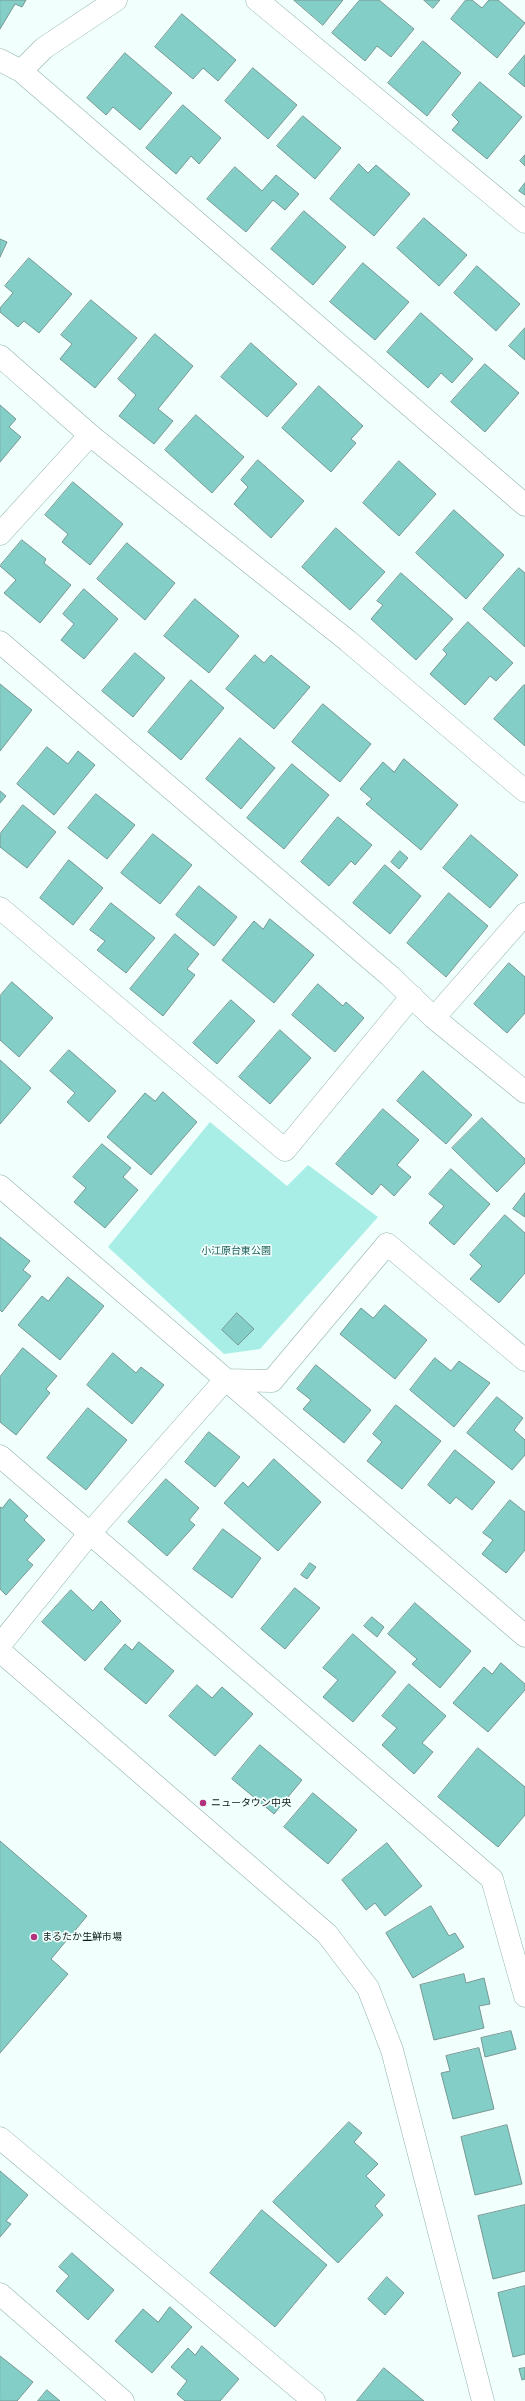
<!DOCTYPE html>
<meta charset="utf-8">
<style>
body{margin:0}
canvas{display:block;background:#f1fffd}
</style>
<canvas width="525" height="2401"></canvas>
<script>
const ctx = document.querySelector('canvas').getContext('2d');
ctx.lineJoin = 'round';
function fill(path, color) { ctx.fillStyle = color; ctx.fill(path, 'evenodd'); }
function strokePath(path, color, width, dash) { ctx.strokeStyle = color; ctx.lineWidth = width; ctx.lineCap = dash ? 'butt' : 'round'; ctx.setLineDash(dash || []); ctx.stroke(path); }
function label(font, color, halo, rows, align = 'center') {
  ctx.font = font + ' Quicksand,"Noto Sans JP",sans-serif'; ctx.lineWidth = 3.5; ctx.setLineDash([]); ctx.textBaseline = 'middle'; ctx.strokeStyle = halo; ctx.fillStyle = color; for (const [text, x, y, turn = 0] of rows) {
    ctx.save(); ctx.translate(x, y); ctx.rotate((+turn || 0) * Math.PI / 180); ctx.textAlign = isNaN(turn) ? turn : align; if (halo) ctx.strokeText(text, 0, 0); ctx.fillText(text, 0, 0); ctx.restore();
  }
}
fill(new Path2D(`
 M210,1122L287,1186L308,1165L378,1217L260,1349L224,1354L108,1247Z`), '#a8eee6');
const building = new Path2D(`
 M0,0H26L22,7L15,4L0,29Z
 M294,0H343L323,25Z
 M360,0H379L414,29L391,57L377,46L365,61L332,33Z
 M424,0H440L433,8Z
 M466,0H472L482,8L489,0H498L525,23L497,58L451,19Z
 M182,14L236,60L218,81L203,68L193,79L155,47Z
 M423,41L461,73L427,116L388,83Z
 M125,53L172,93L140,130L113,107L106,115L87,98Z
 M525,55V87L509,74Z
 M253,68L297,105L268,139L225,101Z
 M480,82L522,117L487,159L452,130L459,122L452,115Z
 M183,105L221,138L199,164L191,156L176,174L146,148Z
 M303,116L341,148L315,179L277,146Z
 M525,155V166L520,161Z
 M359,164L368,173L376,165L410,194L374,236L330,199Z
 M235,167L262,191L276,175L299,194L285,210L273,200L246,232L207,199Z
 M525,183V195L519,191Z
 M304,211L346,247L313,285L271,249Z
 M424,218L467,255L439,286L397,248Z
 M0,239L7,242L0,257Z
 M29,258L72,294L39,333L24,321L18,327L0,312V308L13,293L5,286Z
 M363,263L409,302L375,340L330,302Z
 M477,266L520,304L496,331L454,293Z
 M91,300L137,338L95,388L60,359L72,344L61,335Z
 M421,313L473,359L452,383L441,373L428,388L387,352Z
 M525,328V360L509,346Z
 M155,334L193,366L158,409L173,421L154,444L119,416L136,395L118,379Z
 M251,343L297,384L267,417L221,377Z
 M485,364L519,393L485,432L451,402Z
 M319,386L363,426L351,439L356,443L331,472L282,428Z
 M0,405L16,419L9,427L21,437L0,462Z
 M196,415L244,457L212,493L165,450Z
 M258,460L304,501L271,538L234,504L248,487L241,480Z
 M399,461L436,494L399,536L363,503Z
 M73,482L123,524L90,565L62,542L68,534L45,515Z
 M454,510L504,555L466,599L416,553Z
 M336,528L385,572L350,610L302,567Z
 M22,540L46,559L44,563L71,585L40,623L4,593L16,580L0,566Z
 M127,543L175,583L145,620L97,579Z
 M519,568L525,573V647L483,609Z
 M401,573L453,619L416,660L371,619L383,605L377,601Z
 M84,589L118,619L84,659L61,640L74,624L63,614Z
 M195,599L239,636L209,673L164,636Z
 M468,622L513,663L496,681L490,676L465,705L430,674L447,654L443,650Z
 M135,653L165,678L133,717L102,691Z
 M255,655L264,663L271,655L310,687L274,729L226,689Z
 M191,680L224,708L181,760L148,732Z
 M0,684L32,710L0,751Z
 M524,685H525V746L494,719Z
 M323,704L371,744L340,782L292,742Z
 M240,738L275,768L241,809L206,779Z
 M47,747L68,764L78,751L95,765L54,815L17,784Z
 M404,759L458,805L421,850L366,804L372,799L360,789L383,762L394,772Z
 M292,764L329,795L284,849L247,818Z
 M0,791L6,796L0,803Z
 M96,794L135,825L107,859L68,828Z
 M23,805L56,832L27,868L0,847V834Z
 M338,817L372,845L355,865L351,861L329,886L301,862Z
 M153,834L192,865L160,904L121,873Z
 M471,835L518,875L490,908L443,868Z
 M400,851L408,858L399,869L391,862Z
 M69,860L103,888L73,925L40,898Z
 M385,865L421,896L390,934L353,903Z
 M199,886L237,917L214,946L176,915Z
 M449,893L488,926L446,977L407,943Z
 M111,903L155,938L126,973L97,950L105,941L90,930Z
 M270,919L314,955L274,1003L222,960L254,921L263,929Z
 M175,934L199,954L187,969L195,975L163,1016L130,989Z
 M509,963L525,977V1013L507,1033L474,1004Z
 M12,982L53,1018L19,1057L0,1040V996Z
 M318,984L343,1006L346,1002L364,1018L335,1052L292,1015Z
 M231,1000L255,1021L217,1064L193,1043Z
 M280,1030L311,1058L270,1104L239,1077Z
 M69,1050L116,1091L89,1122L67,1102L75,1093L50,1071Z
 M0,1060L31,1088L0,1124Z
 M423,1071L472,1115L446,1144L397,1101Z
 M163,1092L197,1122L151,1175L107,1137L145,1093L155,1101Z
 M383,1109L419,1140L397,1165L411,1177L394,1196L381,1184L372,1195L336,1164Z
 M482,1118L525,1159V1163L497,1192L452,1148Z
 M102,1144L131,1168L123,1177L138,1190L105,1228L74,1202L86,1188L73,1177Z
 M451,1169L490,1204L454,1245L429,1223L444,1206L429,1194Z
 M525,1193V1217L513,1209Z
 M505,1215L525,1233V1273L499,1303L470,1279L482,1266L470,1255Z
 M0,1237L30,1261L23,1270L31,1276L2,1312L0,1310Z
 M68,1277L104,1306L60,1360L18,1325L42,1296L48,1301Z
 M385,1305L427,1340L395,1379L340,1334L361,1308L373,1318Z
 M237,1313L254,1329L238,1345L222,1330Z
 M23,1348L57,1376L46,1389L50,1393L16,1435L0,1422V1377Z
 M113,1353L136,1373L141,1367L164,1385L132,1424L87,1385Z
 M435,1358L451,1371L459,1361L490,1383L454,1427L410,1390Z
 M316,1365L371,1410L344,1443L303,1409L311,1400L297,1389Z
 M497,1397L523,1418L514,1430L525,1440V1455L512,1470L467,1433Z
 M396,1405L441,1441L402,1489L367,1461L382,1442L373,1434Z
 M88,1408L127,1440L86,1490L47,1458Z
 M209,1432L240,1457L215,1487L185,1462Z
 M455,1450L495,1482L472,1510L456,1497L450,1504L428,1485Z
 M274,1459L321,1502L278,1551L224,1503L243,1482L248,1487Z
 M166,1479L199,1508L189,1520L195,1525L167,1556L128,1522Z
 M10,1499L28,1516L24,1520L45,1540L27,1560L33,1565L6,1595L0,1589V1507L2,1508Z
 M510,1500L525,1512V1550L506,1573L482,1554L493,1540L483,1533Z
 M223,1529L261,1558L232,1598L193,1569Z
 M310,1563L316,1567L307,1579L301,1575Z
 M295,1588L320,1608L285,1649L261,1629Z
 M71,1590L93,1611L101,1601L121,1621L85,1661L42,1622Z
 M415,1603L471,1651L440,1688L412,1664L417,1659L388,1634Z
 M372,1617L384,1627L377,1637L364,1626Z
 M353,1634L396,1672L353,1722L323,1697L338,1680L323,1668Z
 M139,1642L174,1671L146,1704L104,1669L125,1644L132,1650Z
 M501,1663L525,1684V1690L488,1732L453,1703L484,1667L492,1674Z
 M409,1684L446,1716L422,1743L433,1752L414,1774L382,1745L397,1728L382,1716Z
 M197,1685L212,1698L222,1687L253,1714L215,1756L169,1716Z
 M260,1745L302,1780L274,1814L232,1779Z
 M478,1748L525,1787V1815L498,1847L438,1797Z
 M313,1793L357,1830L328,1864L284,1827Z
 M0,1841L87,1916L51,1959L68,1974L0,2053Z
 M387,1843L422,1886L385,1916L375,1903L366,1910L342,1880Z
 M431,1906L449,1936L455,1933L464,1947L413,1978L386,1933Z
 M464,1974L466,1983L484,1978L490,2004L479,2006L484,2028L434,2040L420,1985Z
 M511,2031L516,2049L485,2057L481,2038Z
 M479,2048L494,2109L453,2119L441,2073L450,2071L446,2056Z
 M349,2122L362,2133L354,2142L378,2164L366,2176L385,2195L375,2206L383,2215L338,2263L273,2202Z
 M507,2125L522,2184L475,2195L461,2137Z
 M0,2171L28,2195L6,2221L11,2224L0,2237Z
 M525,2205V2271L493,2279L478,2216Z
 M262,2210L327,2265L275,2327L210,2273Z
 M72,2253L114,2290L88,2320L56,2291L69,2276L59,2267Z
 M387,2277L404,2293L385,2315L368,2299Z
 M525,2286V2354L513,2357L498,2293Z
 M170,2307L192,2327L152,2373L115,2341L143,2309L158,2322Z
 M202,2346L239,2379L220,2401H185L177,2394L187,2381L171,2367L188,2348L195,2355Z
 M0,2356L33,2382L17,2401H0Z
 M384,2368L424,2401H357Z
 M525,2368V2379L522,2380L519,2369Z
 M47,2390L60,2401H38Z`);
fill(building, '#83cec7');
strokePath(building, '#779894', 1);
const minor = new Path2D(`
 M257,0L525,222
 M0,60L21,71L525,505
 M21,71L44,48L116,0
 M0,356L90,435L348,641L525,791
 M0,534L90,435
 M0,642L390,976L434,1018L525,1092
 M0,908L285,1150L412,996
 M434,1018L525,914
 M0,1186L525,1636
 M0,1456L492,1879L525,1996
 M0,1645L89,1534L225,1380L272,1381L387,1244L525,1360
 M0,1651L327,1934L368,1988L392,2050L483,2401
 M0,2138L314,2401
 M0,2294L123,2401`);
strokePath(minor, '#91b2ae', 23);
strokePath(minor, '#fff', 22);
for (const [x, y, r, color] of [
 [203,1803,4,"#b2327e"],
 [34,1937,4,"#b2327e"]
]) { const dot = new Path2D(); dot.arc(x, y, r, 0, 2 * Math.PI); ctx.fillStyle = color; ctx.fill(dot); strokePath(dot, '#f1fffd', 1.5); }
label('10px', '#215f5b', '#f1fffd', [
 ["小江原台東公園",236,1251]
]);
label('10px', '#0e1b1a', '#f1fffd', [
 ["ニュータウン中央",211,1803],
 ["まるたか生鮮市場",42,1937]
], 'left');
</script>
